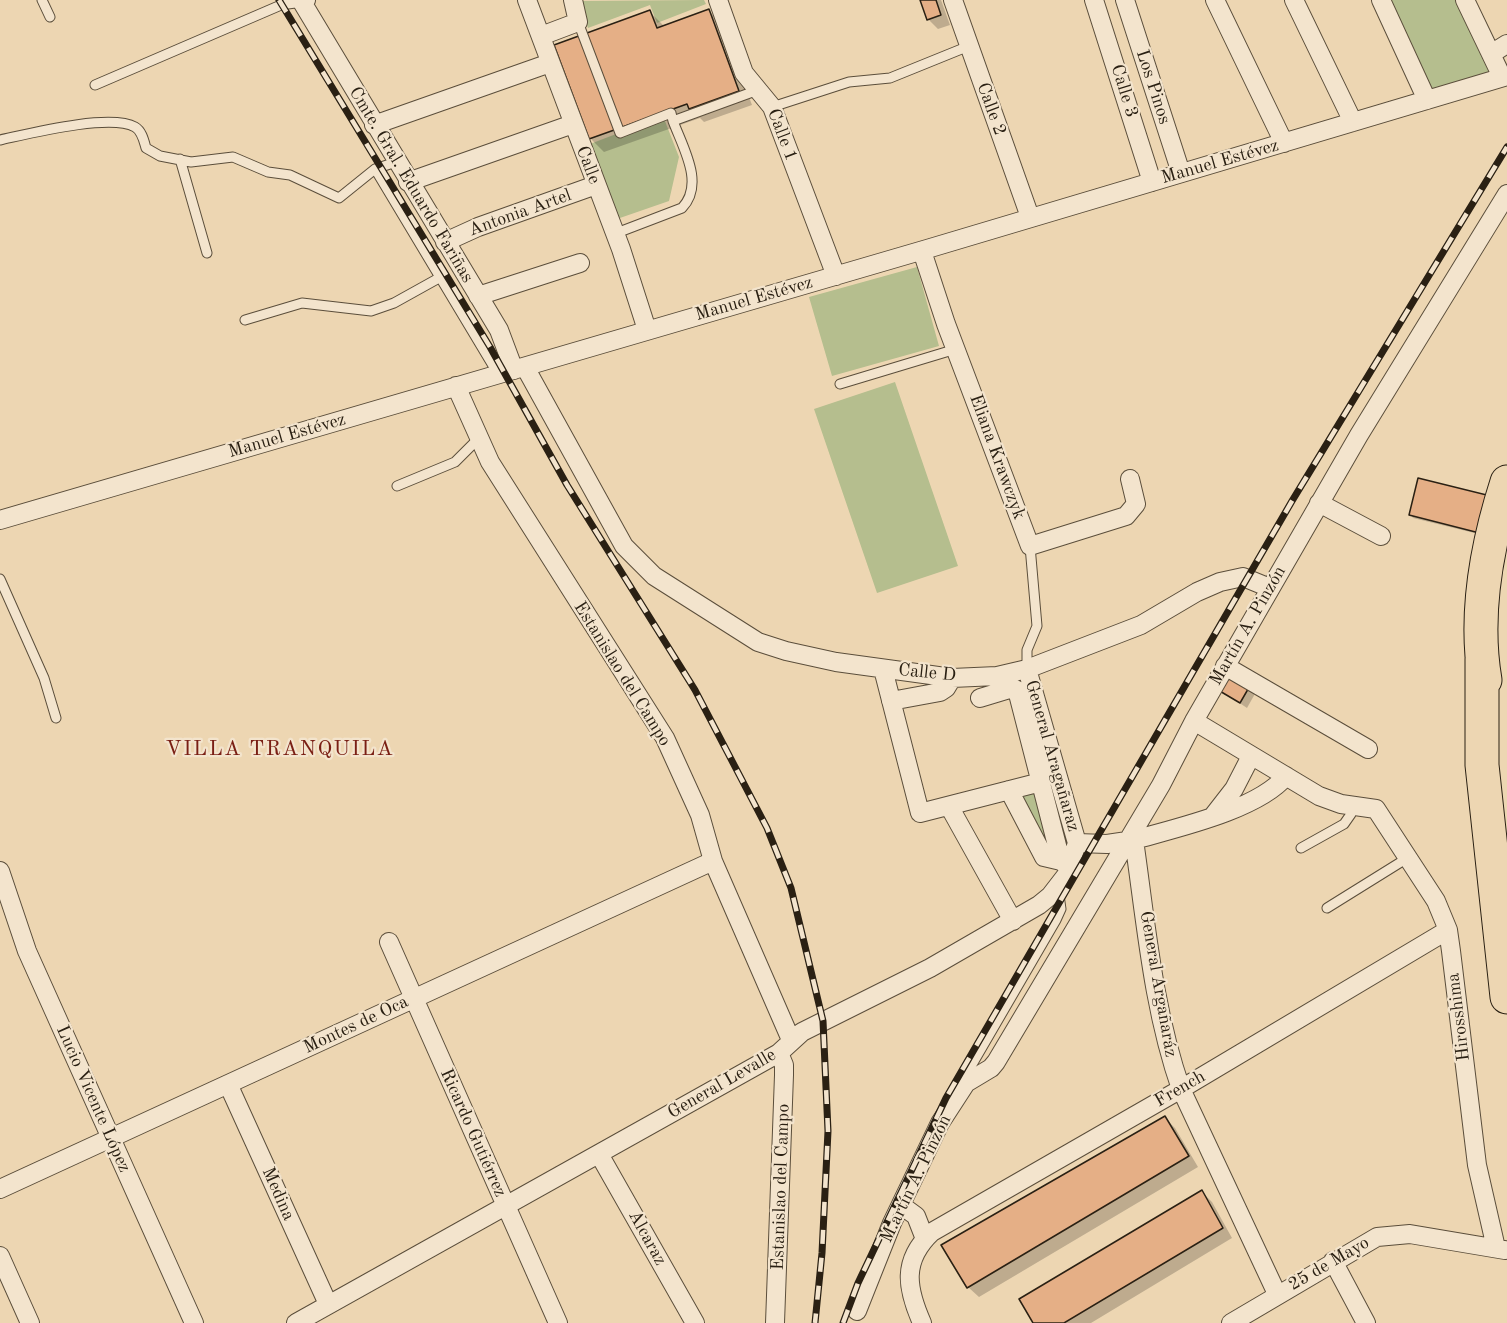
<!DOCTYPE html>
<meta charset="utf-8">
<style>
body{margin:0}
canvas{display:block;background:#edd6b2}
</style>
<canvas width="1507" height="1323"></canvas>
<script>
const ctx = document.querySelector('canvas').getContext('2d');
ctx.lineJoin = 'round';
function fill(path, color) { ctx.fillStyle = color; ctx.fill(path, 'evenodd'); }
function strokePath(path, color, width, dash) { ctx.strokeStyle = color; ctx.lineWidth = width; ctx.lineCap = dash ? 'butt' : 'round'; ctx.setLineDash(dash || []); ctx.stroke(path); }
function label(font, color, halo, rows, align = 'center') {
  ctx.font = font + ' "Old Standard TT",serif'; ctx.lineWidth = 4.5; ctx.setLineDash([]); ctx.textBaseline = 'middle'; ctx.strokeStyle = halo; ctx.fillStyle = color; for (const [text, x, y, turn = 0] of rows) {
    ctx.save(); ctx.translate(x, y); ctx.rotate((+turn || 0) * Math.PI / 180); ctx.textAlign = isNaN(turn) ? turn : align; if (halo) ctx.strokeText(text, 0, 0); ctx.fillText(text, 0, 0); ctx.restore();
  }
}
fill(new Path2D(`
 M704,0L706,4L657,23L650,5L588,28L578,1Z
 M1389,0H1457L1491,71L1432,89Z
 M663,116L679,157L669,201L617,219L590,144Z
 M917,267L939,346L832,376L809,297Z
 M895,382L958,566L877,593L814,409Z
 M1038,788L1054,854L1046,850L1018,793Z`), '#b5be8e');
fill(new Path2D(`
 M921,0H941L950,25L938,29L928,19Z
 M708,10L722,24L752,105L704,122L700,118L604,152L590,138L650,12L664,26Z
 M1419,480L1507,541L1413,518L1411,515Z
 M1230,674L1256,692L1247,708L1220,690Z
 M1165,1118L1175,1128L1198,1167L979,1297L968,1287Z
 M1202,1192L1212,1202L1232,1238L1091,1323H1035Z`), '#0003');
const building = new Path2D(`
 M920,0H936L941,15L927,20Z
 M709,9L739,91L689,109L687,104L589,139L554,45L650,10L657,28Z
 M1418,478L1507,500V540L1409,515Z
 M1230,672L1251,684L1240,703L1218,690Z
 M1165,1116L1189,1156L967,1288L941,1245Z
 M1202,1190L1223,1228L1064,1323H1033L1019,1299Z`);
fill(building, '#e5af86');
strokePath(building, '#2a2013', 1.5);
const service = new Path2D(`
 M42,0L50,17
 M578,22L620,133L671,113L673,121
 M95,85L281,5L302,2
 M772,107L849,82L890,78L969,46
 M0,140C28,134 110,113 135,127C142,131 144,141 146,148L160,156L191,162L233,157L268,172L290,175L339,198L375,169L396,162
 M180,159L207,253
 M375,169L498,374
 M614,234L682,208C705,184 683,148 673,121L758,90
 M245,320L302,303L371,311L394,303L439,278
 M840,384L956,349
 M397,486L455,462L478,439
 M0,579L44,678L56,718
 M1027,669V650L1037,626L1030,546
 M1301,848L1344,824L1351,814L1350,805
 M1327,908L1409,857
 M967,1081L970,1068L1056,920L1061,909L1058,888`);
const minor = new Path2D(`
 M306,0L302,2L499,330L514,370
 M527,0L621,249L647,330
 M718,0L744,73L772,107L836,276
 M953,0L1030,217
 M1094,0L1152,182
 M1125,0L1181,173
 M1215,0L1284,143
 M1294,0L1353,122
 M1381,0L1427,100
 M1465,0L1502,77
 M541,36L578,22L573,0
 M1491,54L1507,44
 M374,125L550,63
 M408,182L573,124
 M445,242L478,227L596,185
 M922,251L946,324L1030,546L1126,516L1136,504L1130,479
 M478,296L580,263
 M525,367L624,546L654,576L758,642L786,651L836,662L931,675L952,678L997,676L1027,669L1141,625L1197,592L1220,582L1243,577L1270,588
 M456,386L490,462L665,738L700,815L713,861L791,1040
 M1319,503L1381,536
 M0,520L927,249L1507,76
 M1225,666L1368,749
 M883,669L920,813L1041,782
 M1027,669L1077,843
 M980,698L1013,688L1017,690L1061,861L1069,867
 M891,701L940,692L946,688L952,678
 M1194,721L1319,796L1341,804L1376,809L1436,901L1448,930L1451,951L1477,1165L1496,1248
 M1009,790L1044,857L1061,861
 M949,806L1013,921
 M1213,816L1234,789L1251,756
 M1134,840C1176,828 1258,810 1286,776
 M1077,843L1107,844L1134,840C1146,923 1153,1009 1181,1089L1277,1294
 M0,871L27,951L194,1323
 M389,942L558,1323
 M228,1084L328,1304
 M599,1154L695,1323
 M0,1189L713,861
 M901,1205L916,1216L925,1239
 M0,1256L30,1323
 M1333,1261L1366,1323
 M857,1311L892,1223L940,1123L966,1083L991,1068L996,1062L1161,785L1194,721L1359,435L1507,194
 M296,1323L779,1053L802,1032L930,968L1039,905L1050,896L1067,874L1077,843
 M775,1323L784,1075V1065L779,1053
 M922,1323C907,1289 901,1261 932,1232L1181,1089L1448,930
 M1231,1323L1377,1237L1410,1234L1505,1250`);
const motorway = new Path2D(`
 M1482,659V765L1507,997
 M1485,680C1474,615 1487,544 1507,482`);
strokePath(service, '#5b4e3b', 11);
strokePath(minor, '#5b4e3b', 20);
strokePath(motorway, '#2a2013', 35);
strokePath(service, '#f3e4cd', 9);
strokePath(minor, '#f3e4cd', 18);
strokePath(motorway, '#edd6b2', 33);
const rail = new Path2D(`
 M279,0L490,347L567,485L695,690L767,828L791,888L823,1021L828,1131L822,1253L815,1323
 M843,1323L858,1283L946,1098L1292,501L1507,147`);
strokePath(rail, '#2a2013', 7);
strokePath(rail, '#f3e4cd', 4.5, [14]);
label('18px', '#2a2013', '#f3e4cd', [
 ["Los Pinos",1153,87,72],
 ["Calle 3",1124,91,73],
 ["Calle 2",991,109,70],
 ["Calle 1",782,135,69],
 ["Manuel Estévez",1220,162,-16],
 ["Calle",588,165,69],
 ["Cmte. Gral. Eduardo Fariñas",411,185,59],
 ["Antonia Artel",520,213,-20],
 ["Manuel Estévez",754,299,-16],
 ["Manuel Estévez",287,436,-16],
 ["Eliana Krawczyk",997,457,70],
 ["Martín A. Pinzón",1248,626,-60],
 ["Calle D",927,673,6],
 ["Estanislao del Campo",622,674,58],
 ["General Aragañaraz",1052,756,74],
 ["General Argañaráz",1158,984,80],
 ["Hirosshima",1459,1017,-97],
 ["Montes de Oca",356,1025,-25],
 ["General Levalle",722,1084,-30],
 ["French",1180,1089,-30],
 ["Lucio Vicente López",93,1099,66],
 ["Ricardo Gutiérrez",473,1133,66],
 ["M.artín A. Pinzón",916,1179,-64],
 ["Estanislao del Campo",781,1187,-88],
 ["Medina",278,1194,66],
 ["Alcaraz",647,1238,61],
 ["25 de Mayo",1329,1264,-30]
]);
ctx.letterSpacing = '1.5px';
label('21px', '#7a1f14', '#f3e4cd', [
 ["VILLA TRANQUILA",280,749]
]);
ctx.letterSpacing = '0px';
</script>
